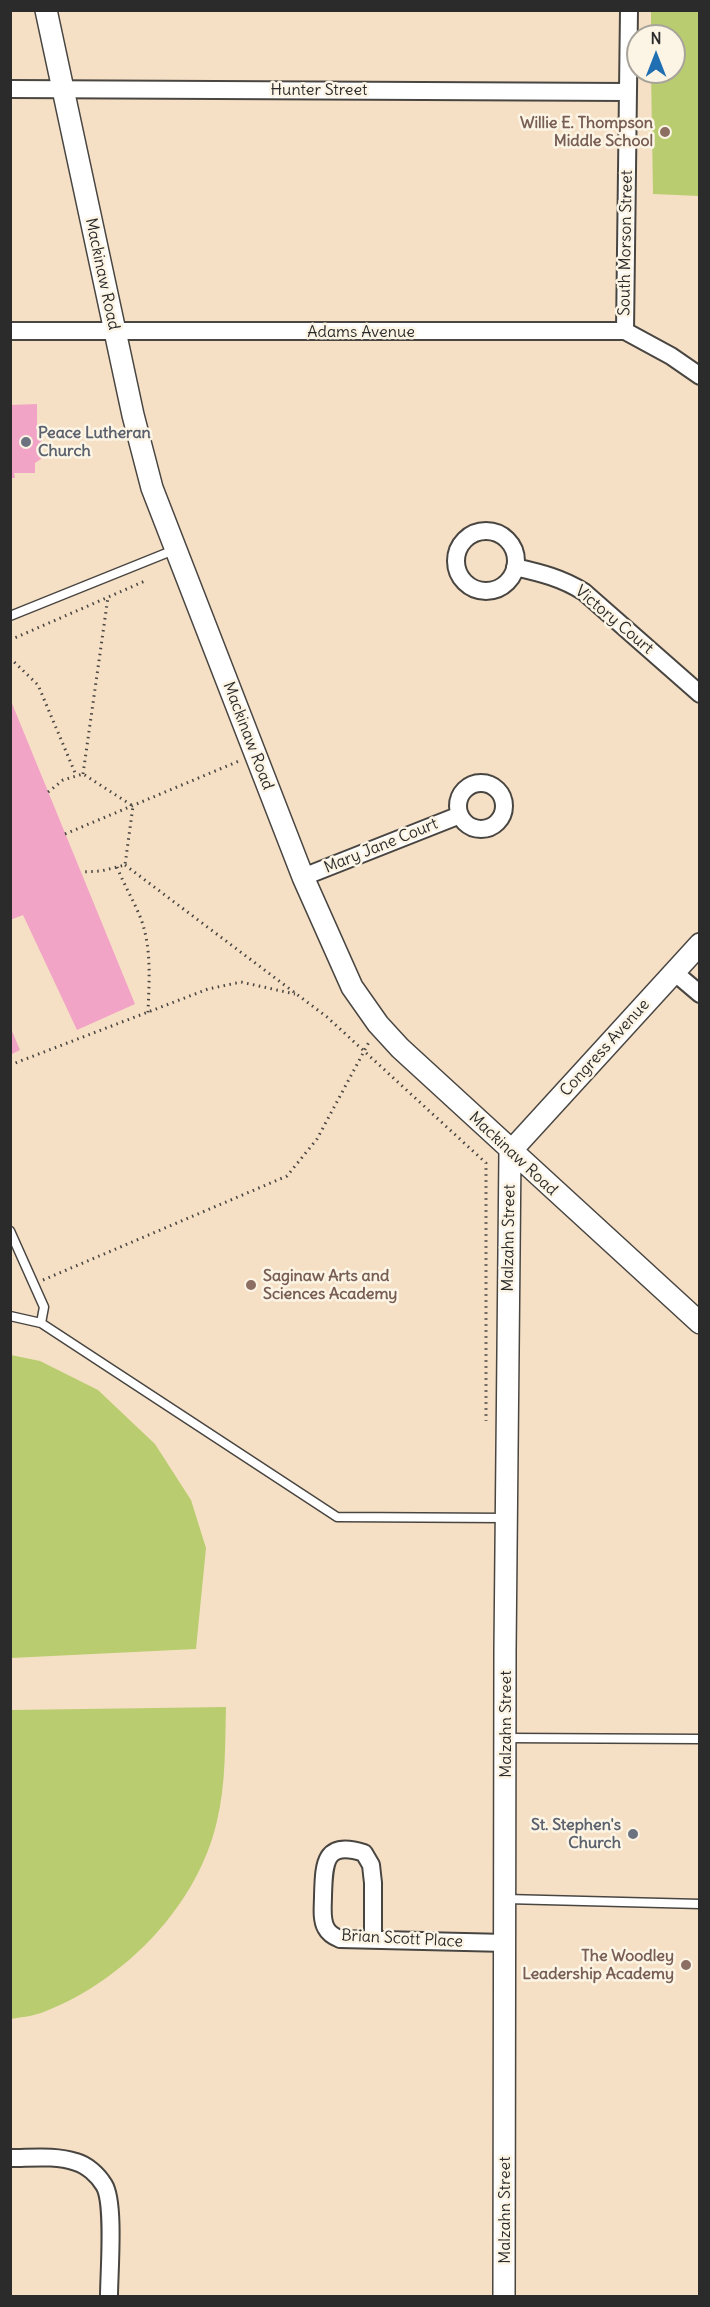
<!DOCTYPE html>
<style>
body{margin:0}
#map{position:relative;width:710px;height:2307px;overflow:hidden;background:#f6e0c5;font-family:Delius,sans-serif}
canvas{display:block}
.frame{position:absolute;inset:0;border:12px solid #2b2b2b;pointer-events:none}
.north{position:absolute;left:626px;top:24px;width:60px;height:60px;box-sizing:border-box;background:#fcf5e5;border:2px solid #a8a49b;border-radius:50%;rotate:0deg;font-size:16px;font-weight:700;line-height:24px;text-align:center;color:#2b2b2b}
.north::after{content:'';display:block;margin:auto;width:21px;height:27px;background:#1f6fb2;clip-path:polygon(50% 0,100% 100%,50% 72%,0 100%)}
</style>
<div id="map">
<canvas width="710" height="2307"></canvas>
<div class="frame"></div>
<div class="north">N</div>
</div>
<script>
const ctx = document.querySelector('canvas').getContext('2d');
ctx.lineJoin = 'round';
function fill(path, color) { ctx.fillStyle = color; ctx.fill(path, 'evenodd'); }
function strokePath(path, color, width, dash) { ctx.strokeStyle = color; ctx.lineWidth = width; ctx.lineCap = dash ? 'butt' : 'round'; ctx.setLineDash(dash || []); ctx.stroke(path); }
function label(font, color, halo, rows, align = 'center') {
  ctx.font = font + ' Delius,sans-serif'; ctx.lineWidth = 5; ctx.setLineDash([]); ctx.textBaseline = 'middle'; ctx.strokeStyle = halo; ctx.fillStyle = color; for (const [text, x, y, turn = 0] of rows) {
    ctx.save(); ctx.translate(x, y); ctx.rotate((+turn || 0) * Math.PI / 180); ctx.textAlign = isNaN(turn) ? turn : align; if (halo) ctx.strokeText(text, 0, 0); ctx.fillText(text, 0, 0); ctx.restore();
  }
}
fill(new Path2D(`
 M651,11H699V196L653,194L651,72H674V36H651Z
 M11,1355L40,1361L98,1390L155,1444L191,1500L206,1548L196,1649L11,1658Z
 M226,1707C225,1744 226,1784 217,1821C198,1905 125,1980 46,2011C35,2016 22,2017 11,2019V1710Z`), '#b9cd70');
fill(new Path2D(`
 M37,404V425H42L41,459L35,463V473H14L15,478H10V405Z
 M11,701L135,1004L77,1030L23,915L10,920Z
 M10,1026L20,1050L10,1055Z`), '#f1a4c5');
const service = new Path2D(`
 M10,616L174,550
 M10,1231L44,1307L41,1323
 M10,1316L41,1323L337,1517L506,1518
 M506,1738L700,1739
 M506,1899L700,1904`);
const minor = new Path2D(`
 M10,89L628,92
 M10,331H625L671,356L700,376
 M625,331L629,10
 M456 561a30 30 0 1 1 60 0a30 30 0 1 1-60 0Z
 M515,567C541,573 562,578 584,592L700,694
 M458 806a23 23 0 1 1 46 0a23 23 0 1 1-46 0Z
 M303,877L460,815
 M674,972L700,994
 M373,1940V1883L371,1865L364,1853C324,1840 324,1863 323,1896C323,1906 321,1919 326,1928C329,1934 335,1937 340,1939L506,1943
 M10,2158C32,2158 55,2155 76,2162C87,2165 98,2175 104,2185C115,2202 109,2273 109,2296`);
const tertiary = new Path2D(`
 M46,10L133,415L152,488L303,877L352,987L378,1024L400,1048L700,1323
 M510,1152L700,944
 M504,2296L505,1650L510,1152`);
strokePath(service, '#494642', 11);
strokePath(minor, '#494642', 20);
strokePath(tertiary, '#494642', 24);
strokePath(new Path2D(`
 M10,640L145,581
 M10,658L38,685L76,775
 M83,774L108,597
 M48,792L63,780L83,774L133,806L125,865L101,871L81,872
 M65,834L239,761
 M125,865L327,1017L486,1163V1421
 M117,867C124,885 134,901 141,919C152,949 149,982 148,1013
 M10,1065L208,989L241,982L295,994
 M43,1280L287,1176L317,1139L369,1042`), '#494642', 3, [1.5, 4.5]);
strokePath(service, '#fff', 8);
strokePath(minor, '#fff', 16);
strokePath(tertiary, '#fff', 21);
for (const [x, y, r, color] of [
 [665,132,6,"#8d6e63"],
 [26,442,6,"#6b7280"],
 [251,1285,6,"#8d6e63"],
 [633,1834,6,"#6b7280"],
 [686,1965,6,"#8d6e63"]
]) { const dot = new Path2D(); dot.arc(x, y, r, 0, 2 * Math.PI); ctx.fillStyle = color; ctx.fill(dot); strokePath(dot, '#fcf5e5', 2); }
label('16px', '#2b2b2b', '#fcf5e5', [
 ["Hunter Street",319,90],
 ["South Morson Street",626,243,-89],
 ["Mackinaw Road",102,274,78],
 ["Adams Avenue",361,332],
 ["Victory Court",614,620,40],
 ["Mackinaw Road",248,736,69],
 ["Mary Jane Court",381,846,-22],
 ["Congress Avenue",605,1048,-48],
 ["Mackinaw Road",513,1154,43],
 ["Malzahn Street",509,1238,-89],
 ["Malzahn Street",506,1724,-90],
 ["Brian Scott Place",402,1939,3],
 ["Malzahn Street",505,2210,-90]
]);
label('bold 16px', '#785e54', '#fcf5e5', [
 ["Willie E. Thompson",653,123],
 ["Middle School",653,141],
 ["Saginaw Arts and",263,1276,"left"],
 ["Sciences Academy",263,1294,"left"],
 ["The Woodley",674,1956],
 ["Leadership Academy",674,1974]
], 'right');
label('bold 16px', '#5b616d', '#fcf5e5', [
 ["Peace Lutheran",38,433],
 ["Church",38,451],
 ["St. Stephen's",621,1825,"right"],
 ["Church",621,1843,"right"]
], 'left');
</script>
